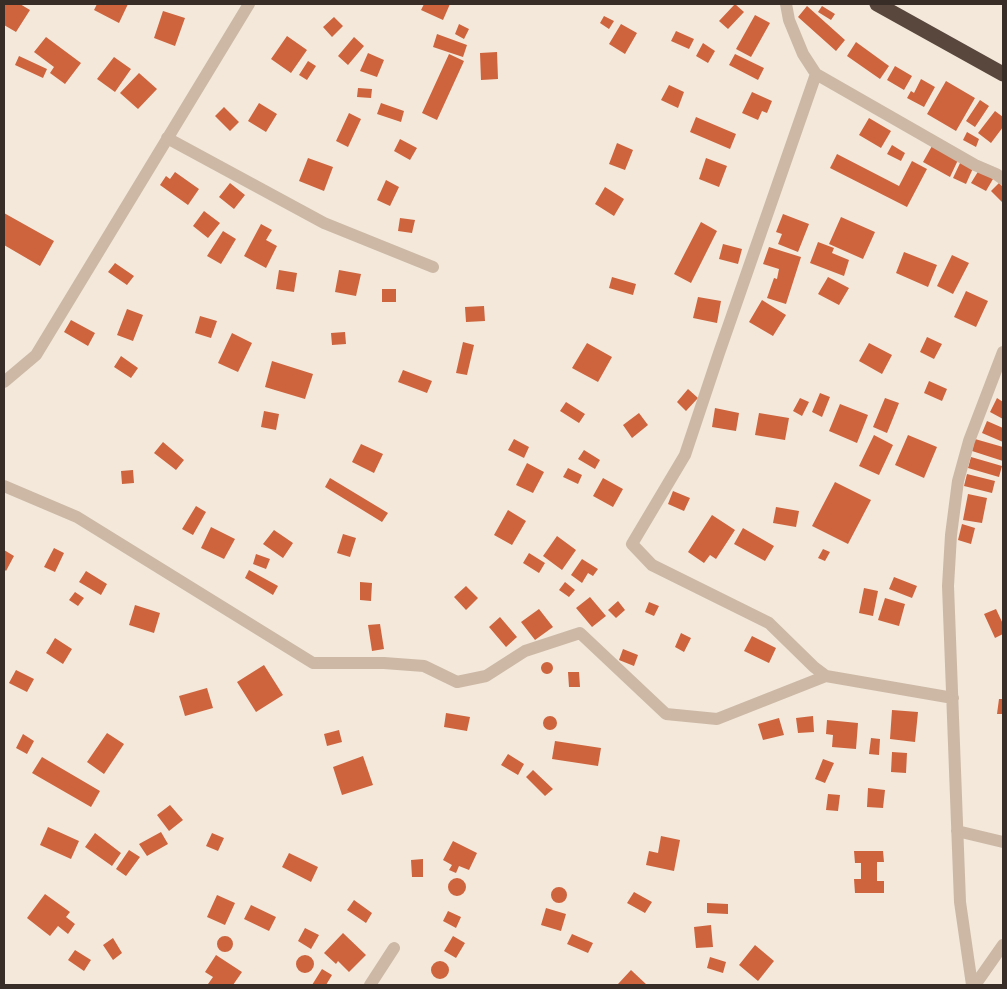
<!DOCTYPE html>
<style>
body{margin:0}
#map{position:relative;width:1007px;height:989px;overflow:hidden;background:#f3e8da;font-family:"Open Sans",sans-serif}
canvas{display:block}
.frame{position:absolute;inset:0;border:5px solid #382d27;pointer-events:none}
</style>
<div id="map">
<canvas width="1007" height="989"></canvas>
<div class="frame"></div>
</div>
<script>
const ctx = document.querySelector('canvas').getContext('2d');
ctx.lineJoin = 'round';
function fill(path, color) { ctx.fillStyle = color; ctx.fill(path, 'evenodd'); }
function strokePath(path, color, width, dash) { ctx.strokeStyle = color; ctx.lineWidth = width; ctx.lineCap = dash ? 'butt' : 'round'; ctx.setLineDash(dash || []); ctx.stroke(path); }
fill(new Path2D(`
 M4,4H20L30,10L16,32L4,25Z
 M97,4H128L119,23L94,10Z
 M424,4H450L443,20L421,10Z
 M735,4L744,12L728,29L719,21Z
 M807,6L845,40L836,51L798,17Z
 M822,6L835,14L831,20L818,12Z
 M163,11L185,18L175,46L154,38Z
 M755,15L770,23L751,57L736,49Z
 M604,16L614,21L609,29L600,23Z
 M334,17L343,26L332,37L323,27Z
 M459,24L469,29L464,39L455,34Z
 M621,24L637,33L625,54L609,44Z
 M676,31L694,39L689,49L671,41Z
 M437,34L467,45L463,57L433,47Z
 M287,36L307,50L291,73L271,59Z
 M46,37L81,63L65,84L50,73L54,67L34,52Z
 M354,37L364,46L348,65L338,56Z
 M856,42L889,66L880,79L847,56Z
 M703,43L715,51L708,63L696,56Z
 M497,52L498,79L481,80L480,53Z
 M368,53L384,60L377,77L360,71Z
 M449,54L464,61L437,120L422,113Z
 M735,54L764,68L758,80L729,65Z
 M19,56L47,69L43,78L15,65Z
 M114,57L131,69L115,92L97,79Z
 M308,61L316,66L307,80L299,75Z
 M895,66L912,76L904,90L887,80Z
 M139,73L157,89L138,109L120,93Z
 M921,79L935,87L924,107L907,98L911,91L914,93Z
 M946,81L975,98L956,131L927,114Z
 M669,85L684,92L678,108L661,100Z
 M358,88L372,89L371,98L357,97Z
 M752,92L772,101L767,113L762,111L758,120L742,113Z
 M980,100L989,106L975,127L966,121Z
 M259,103L277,114L266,132L248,121Z
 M381,103L404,111L401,122L377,114Z
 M224,107L239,122L230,131L215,116Z
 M995,111L1003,117V127L991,143L978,133Z
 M349,113L361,119L348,147L336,141Z
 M696,117L736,134L730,149L690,132Z
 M869,118L891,131L881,148L859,135Z
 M967,132L979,139L976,147L963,140Z
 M400,139L417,148L410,160L394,151Z
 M617,143L633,150L625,170L609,164Z
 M892,145L905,153L901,161L887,154Z
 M932,146L958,160L950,177L923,162Z
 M837,154L899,186L912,161L927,169L907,207L830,168Z
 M308,158L333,167L324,191L299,181Z
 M706,158L727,166L719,187L699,179Z
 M961,161L974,166L966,184L953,178Z
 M979,170L993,179L986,191L971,183Z
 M175,172L199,189L188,205L160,185L166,176L170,179Z
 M386,180L399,187L390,206L377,200Z
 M230,183L245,195L234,209L219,197Z
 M999,183L1003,187V203L991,191Z
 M605,187L624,199L614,216L595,204Z
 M204,211L220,223L208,238L193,226Z
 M4,213L54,241L40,266L4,245Z
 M783,214L809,224L798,252L778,244L782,234L776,232Z
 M841,217L875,232L863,259L829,244Z
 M400,218L415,220L412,233L398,231Z
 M701,222L717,231L691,283L674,274Z
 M261,224L272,230L266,240L277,246L266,268L244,256Z
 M223,231L236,239L221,264L207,256Z
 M818,242L834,248L832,253L849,260L844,276L810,263Z
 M723,244L742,249L738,264L719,259Z
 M769,247L801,257L786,304L767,298L774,278L777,279L779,269L763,264Z
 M904,252L937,265L928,287L896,273Z
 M952,255L969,263L953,294L937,286Z
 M115,263L134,276L127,285L108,272Z
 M279,270L297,273L294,292L276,289Z
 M339,270L361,274L356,296L335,292Z
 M612,277L636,284L633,295L609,288Z
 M828,277L849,288L839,305L818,294Z
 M382,289H396V302H382Z
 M966,291L988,301L976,327L954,317Z
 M698,297L721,301L717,323L693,318Z
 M762,300L786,315L773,336L749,322Z
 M484,306L485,321L466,322L465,307Z
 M127,309L143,315L133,341L117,335Z
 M200,316L217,321L211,338L195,333Z
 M71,320L95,333L88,346L64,332Z
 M345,332L346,344L332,345L331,333Z
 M232,333L252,343L238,372L218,363Z
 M927,337L942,344L934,359L920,352Z
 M463,342L474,345L467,375L456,373Z
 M587,343L612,357L598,382L572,368Z
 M869,343L892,355L882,374L859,361Z
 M121,356L138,368L131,378L114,367Z
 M272,361L313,374L305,399L265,387Z
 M403,370L432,381L427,393L398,382Z
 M929,381L947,389L942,401L924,393Z
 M688,389L698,398L686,411L677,402Z
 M820,393L830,397L822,417L812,412Z
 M800,398L809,402L802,416L793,411Z
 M885,398L899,403L887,433L873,427Z
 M997,398L1003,402V419L990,412Z
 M566,402L585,414L579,423L560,411Z
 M840,404L868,415L857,443L829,431Z
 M715,408L739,413L736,431L712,427Z
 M264,411L279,414L276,430L261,427Z
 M639,413L648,425L632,438L623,425Z
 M759,413L789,418L785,440L755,435Z
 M987,421L1003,428V442L982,433Z
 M874,435L893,445L879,475L859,466Z
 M908,435L937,447L924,478L895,465Z
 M514,439L529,447L524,458L508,450Z
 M975,439L1003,447V461L972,451Z
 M163,442L184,460L176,470L154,453Z
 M361,444L383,454L374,473L352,462Z
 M584,450L600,460L595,469L578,459Z
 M971,457L1002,466L999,477L968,468Z
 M527,463L544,472L533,493L516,485Z
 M568,468L582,475L578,484L563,477Z
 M133,470L134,483L122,484L121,471Z
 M967,474L995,481L992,493L964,486Z
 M330,478L388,513L382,522L325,487Z
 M603,478L623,489L613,507L593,496Z
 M835,482L871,500L848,544L812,526Z
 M673,491L690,498L684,511L668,504Z
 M968,494L987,498L982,523L963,520Z
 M196,506L206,512L193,535L182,529Z
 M776,507L799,511L796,527L773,523Z
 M508,510L526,521L512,545L494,535Z
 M712,515L735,530L716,559L710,555L704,563L688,552Z
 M962,524L975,528L971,544L958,540Z
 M211,527L235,539L224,559L201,548Z
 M743,528L774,546L765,561L734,544Z
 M274,530L293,543L283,558L263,544Z
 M343,534L356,538L350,557L337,553Z
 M557,536L576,550L562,570L543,556Z
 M54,548L64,553L55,572L44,567Z
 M823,549L830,552L825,561L818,558Z
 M4,550L14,556L6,571L4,569Z
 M529,553L545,563L539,573L523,563Z
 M256,554L270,559L266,569L253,564Z
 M582,559L598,569L593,576L588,573L582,583L571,575Z
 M249,570L278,586L273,595L245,578Z
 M86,571L107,584L101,595L79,582Z
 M894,577L917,586L912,598L889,589Z
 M360,582L372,583L371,601L360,600Z
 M565,582L575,590L569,597L559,590Z
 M466,586L478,598L466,610L454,597Z
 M864,588L878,591L873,616L859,613Z
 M75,592L84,598L78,606L69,600Z
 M590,597L606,616L592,627L576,608Z
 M885,598L905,604L899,626L878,620Z
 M618,601L625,610L616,618L608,610Z
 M649,602L659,606L654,616L645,612Z
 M135,605L160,613L154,633L129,625Z
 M539,609L553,627L535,640L521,622Z
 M996,609L1003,624V634L995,638L984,614Z
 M500,617L517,637L506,647L489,627Z
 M380,624L384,649L372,651L368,625Z
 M681,633L691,638L684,652L675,647Z
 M752,636L776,648L769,663L744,651Z
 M55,638L72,649L63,664L46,653Z
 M623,649L638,655L634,666L619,660Z
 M541 668a6 6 0 1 1 12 0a6 6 0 1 1-12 0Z
 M264,665L283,695L256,712L237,682Z
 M16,670L34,679L27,692L9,683Z
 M568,672H579L580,687H569Z
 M207,688L213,708L185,716L179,696Z
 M999,699H1003V714H997Z
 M892,710L918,712L915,742L890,739Z
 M446,713L470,717L467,731L444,727Z
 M813,716L814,732L798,733L796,718Z
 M543 723a7 7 0 1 1 14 0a7 7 0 1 1-14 0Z
 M779,718L784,735L763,740L758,724Z
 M827,720L858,723L856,749L832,747L833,735L826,734Z
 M339,730L342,742L327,746L324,734Z
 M107,733L124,744L104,774L87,762Z
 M23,734L34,741L27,754L16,748Z
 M871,738L880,739L879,755L869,754Z
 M555,741L601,748L598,766L552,759Z
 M892,752L907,753L906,773L891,772Z
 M508,754L524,764L518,775L501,765Z
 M363,756L373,785L342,795L333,767Z
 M42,757L100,791L91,807L32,773Z
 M823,759L834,763L825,783L815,779Z
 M533,770L553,789L545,796L526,777Z
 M868,788L885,790L883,808L867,807Z
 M828,794L840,795L838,811L826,810Z
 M170,805L183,820L169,831L157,815Z
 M48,827L79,841L71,859L40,845Z
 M161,832L168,844L147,856L139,844Z
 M95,833L121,853L112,866L85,847Z
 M212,833L224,838L218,851L206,846Z
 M661,836L680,840L674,871L646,865L649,851L658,853Z
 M453,841L477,853L469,870L459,866L456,873L449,870L452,865L443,860Z
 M129,850L140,857L126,876L116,869Z
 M854,851H883L884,862H877V881H884V893H855L854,879H861V863H855Z
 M289,853L318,867L311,882L282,867Z
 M423,859V877H412L411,860Z
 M448 887a9 9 0 1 1 18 0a9 9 0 1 1-18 0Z
 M551 895a8 8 0 1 1 16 0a8 8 0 1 1-16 0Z
 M634,892L652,902L645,913L627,903Z
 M45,894L70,912L66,917L75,924L68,934L58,926L50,936L27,918Z
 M217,895L235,903L225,925L207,917Z
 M354,900L372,913L366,923L347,910Z
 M707,903L728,904V914L707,913Z
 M251,905L276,917L269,931L244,919Z
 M546,908L566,914L561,931L541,925Z
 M448,911L461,917L456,928L443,921Z
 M711,925L713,947L696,948L694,927Z
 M305,928L319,935L311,949L298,941Z
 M343,933L366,955L349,972L338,961L336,964L324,953Z
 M572,934L593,943L588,953L567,944Z
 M453,936L465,943L456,958L444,951Z
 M217 944a8 8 0 1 1 16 0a8 8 0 1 1-16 0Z
 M113,938L122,953L113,960L103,945Z
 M755,945L774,961L758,981L739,965Z
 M75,950L91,960L84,971L68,960Z
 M296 964a9 9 0 1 1 18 0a9 9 0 1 1-18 0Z
 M216,955L242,972L233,985H210L208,984L213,977L205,972Z
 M710,957L726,962L723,973L707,968Z
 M431 970a9 9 0 1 1 18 0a9 9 0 1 1-18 0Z
 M322,969L332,975L326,985H312Z
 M631,970L647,985H620L618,984Z`), '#cd643e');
strokePath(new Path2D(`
 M786,4L789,20L803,54L816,74L975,165L996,174L1003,179
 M816,74L719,353L685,455L632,544L652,565L769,623L814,667L826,676
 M167,138L324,223L433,267
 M4,382L36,355L249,4
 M4,486L77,517L313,663H384L424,666L457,682L486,676L525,651L580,633L666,714L717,719L826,676L953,698
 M957,831L1003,842
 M370,985L394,948
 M972,985L960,902L948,586L951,535L958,481L969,441L1003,352
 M975,985L1003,945`), '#ccb8a5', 12);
strokePath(new Path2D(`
 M877,4L1003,74`), '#59473e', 15);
</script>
